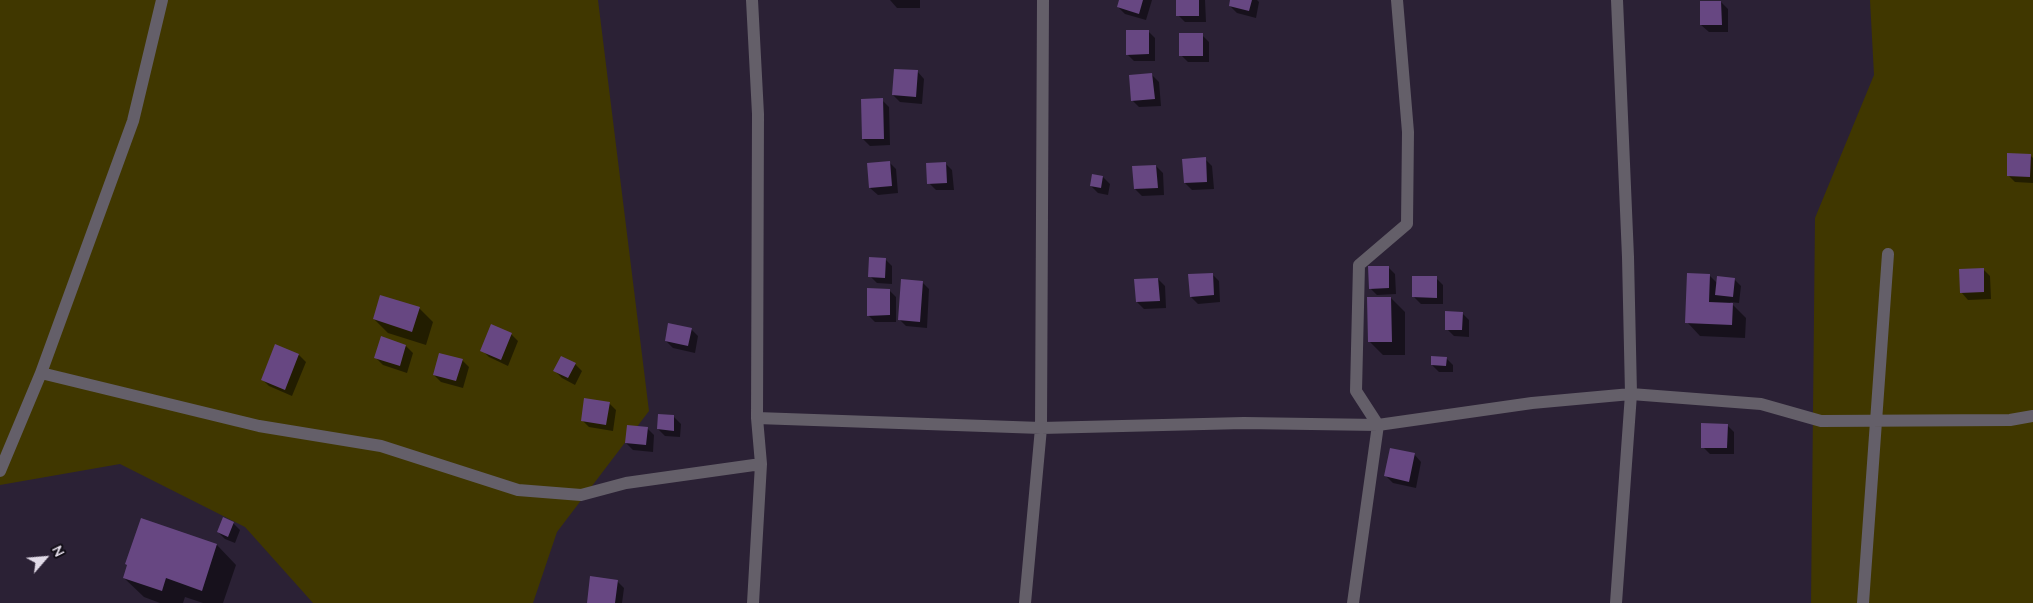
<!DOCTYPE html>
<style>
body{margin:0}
#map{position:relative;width:2033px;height:603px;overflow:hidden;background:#2b2135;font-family:Quicksand,sans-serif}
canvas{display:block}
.north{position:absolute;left:20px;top:533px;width:50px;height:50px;-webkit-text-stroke:4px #110d16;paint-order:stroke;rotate:63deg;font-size:14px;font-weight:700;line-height:20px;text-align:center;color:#e2dbe8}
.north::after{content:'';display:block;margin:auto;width:18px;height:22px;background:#e2dbe8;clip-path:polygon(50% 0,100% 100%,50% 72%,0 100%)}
</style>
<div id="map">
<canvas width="2033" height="603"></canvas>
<div class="north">N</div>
</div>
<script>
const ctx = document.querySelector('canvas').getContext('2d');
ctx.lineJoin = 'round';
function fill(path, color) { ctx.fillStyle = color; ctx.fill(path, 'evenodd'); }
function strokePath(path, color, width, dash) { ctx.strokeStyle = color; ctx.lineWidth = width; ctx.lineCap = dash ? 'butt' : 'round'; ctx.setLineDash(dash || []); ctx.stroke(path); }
fill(new Path2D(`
 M0,0H598L649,411L557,532L533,603H313L245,527L120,464L0,485Z
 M1870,0H2033V603H1811L1815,218L1874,75Z`), '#403700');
fill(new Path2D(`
 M890,0H920V8H897Z
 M1120,0H1152L1146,20L1125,14L1118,7Z
 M1177,0H1205L1206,22H1185L1178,15Z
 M1232,0H1257L1259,2L1256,18L1237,13L1230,6Z
 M1721,2L1728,9V32H1709L1701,25Z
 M1148,31L1155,38V61H1134L1127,54Z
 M1202,35L1209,42V62H1188L1181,55Z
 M917,71L924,79L922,104L900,102L893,95Z
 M1152,75L1159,82L1161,106L1139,107L1132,100Z
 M882,100L889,107L890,145L870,146L863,139Z
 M2030,155L2033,158V183L2015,182L2008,175Z
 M1205,159L1212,166L1214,189L1192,190L1185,183Z
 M889,162L896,169L898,193L878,195L870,188Z
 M945,163L952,170L954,190H936L929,183Z
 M1156,166L1163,173L1164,195L1142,196L1135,189Z
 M1103,177L1110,184L1108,195L1098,193L1091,186Z
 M885,259L892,266V284L877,283L870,276Z
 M1388,267L1395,274L1396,294L1377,295L1370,288Z
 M1983,269L1990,276L1991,299L1968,300L1961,292Z
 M1212,274L1219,281L1220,302L1198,304L1191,297Z
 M1709,275L1717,283L1734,279L1741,286L1739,303L1730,302L1746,318L1745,338L1700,336L1687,322Z
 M1436,278L1443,285V304H1421L1414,297Z
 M1158,279L1165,286L1166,308L1144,309L1137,302Z
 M922,282L929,289L927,328L906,326L899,319Z
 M889,290L896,297V322H875L868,315Z
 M1391,298L1405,312V355H1383L1369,341Z
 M419,308L433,322L426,345L388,333L374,319Z
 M1462,313L1469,320V337L1454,336L1447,329Z
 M691,329L698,336L695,353L673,348L666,341Z
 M511,334L518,341L508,366L489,357L482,350Z
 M275,346L299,355L306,362L292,396L269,386L262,379Z
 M406,346L413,353L407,373L383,365L376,358Z
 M1446,358L1453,365V372H1439L1432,365Z
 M462,360L469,367L463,388L441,382L434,375Z
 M575,364L582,371L575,385L562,378L555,371Z
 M609,403L616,410L613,431L589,427L582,420Z
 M674,417L681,424L680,437L665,436L658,429Z
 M1727,425L1734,432V454H1710L1703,447Z
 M647,428L654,435L653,452L633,450L626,443Z
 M1414,454L1421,462L1416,488L1393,483L1386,476Z
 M141,520L217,545L236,565L223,603H203L185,597L183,603H160L144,597L124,578Z
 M233,523L240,530L235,543L225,539L218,532Z
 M617,581L624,588L622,603H588Z`), '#0007');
fill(new Path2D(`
 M1119,0H1143L1139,14L1117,7Z
 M1176,0H1199V16H1176Z
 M1230,0H1252L1249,11L1229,6Z
 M1700,1H1721L1722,25H1700Z
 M1126,30H1149V54L1126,55Z
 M1179,33H1203V56H1179Z
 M894,69L918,70L916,97L892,95Z
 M1152,73L1155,99L1131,101L1129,75Z
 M883,98L884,139H862L861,99Z
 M2007,153L2031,154L2030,177L2007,176Z
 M1206,157L1207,182L1184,183L1182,159Z
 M890,161L892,186L869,188L867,163Z
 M946,162L947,183L927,184L926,163Z
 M1156,165L1158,188L1134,189L1132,166Z
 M1092,174L1103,176L1101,188L1090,186Z
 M869,257L886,258L885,278L868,277Z
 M1368,266H1389V288L1369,289Z
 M1984,268V292L1960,293L1959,269Z
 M1213,273L1214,295L1190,297L1188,274Z
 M1687,273L1710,274L1709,302L1733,303L1732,325L1685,323Z
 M1412,276H1437V298L1412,297Z
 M1717,276L1735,278L1733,297L1715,295Z
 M1158,278L1160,301L1136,302L1134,279Z
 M901,279L923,281L920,322L898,320Z
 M867,288L890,289V315L867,316Z
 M380,295L420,307L412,332L373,319Z
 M1367,297H1391L1392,342H1368Z
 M1445,311L1463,312L1462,330H1445Z
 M668,323L692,328L688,346L665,341Z
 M491,324L512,333L501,360L480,351Z
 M381,336L406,345L400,366L374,358Z
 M275,344L299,354L285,390L261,380Z
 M439,353L463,359L456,381L433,375Z
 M561,356L576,363L568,378L553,371Z
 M1431,356L1447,357L1446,366L1431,365Z
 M584,398L610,402L606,425L581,421Z
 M658,414L674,415V431L657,429Z
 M1701,423L1728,424L1727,448H1701Z
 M627,425L648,427L646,445L625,443Z
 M1390,448L1415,453L1409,482L1384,476Z
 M223,517L234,522L228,537L217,532Z
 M141,518L217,544L202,591L166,578L162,591L123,578L127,565L125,564Z
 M590,576L618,580L615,603H587Z`), '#674782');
strokePath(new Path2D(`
 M752,0L758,114L757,418L761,464L753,603
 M41,373L259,426L381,446L518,490L581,495L626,483L761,464
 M757,418L1041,428L1244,423L1378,425L1532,403L1631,394L1761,404L1821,421L2010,420L2033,416
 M0,471L41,373L133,121L162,0
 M1025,603L1041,428L1043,0
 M1353,603L1378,425L1356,391L1359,265L1407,224L1408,132L1397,0
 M1616,603L1631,394L1628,257L1617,0
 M1863,603L1888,254`), '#645f69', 12);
</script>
